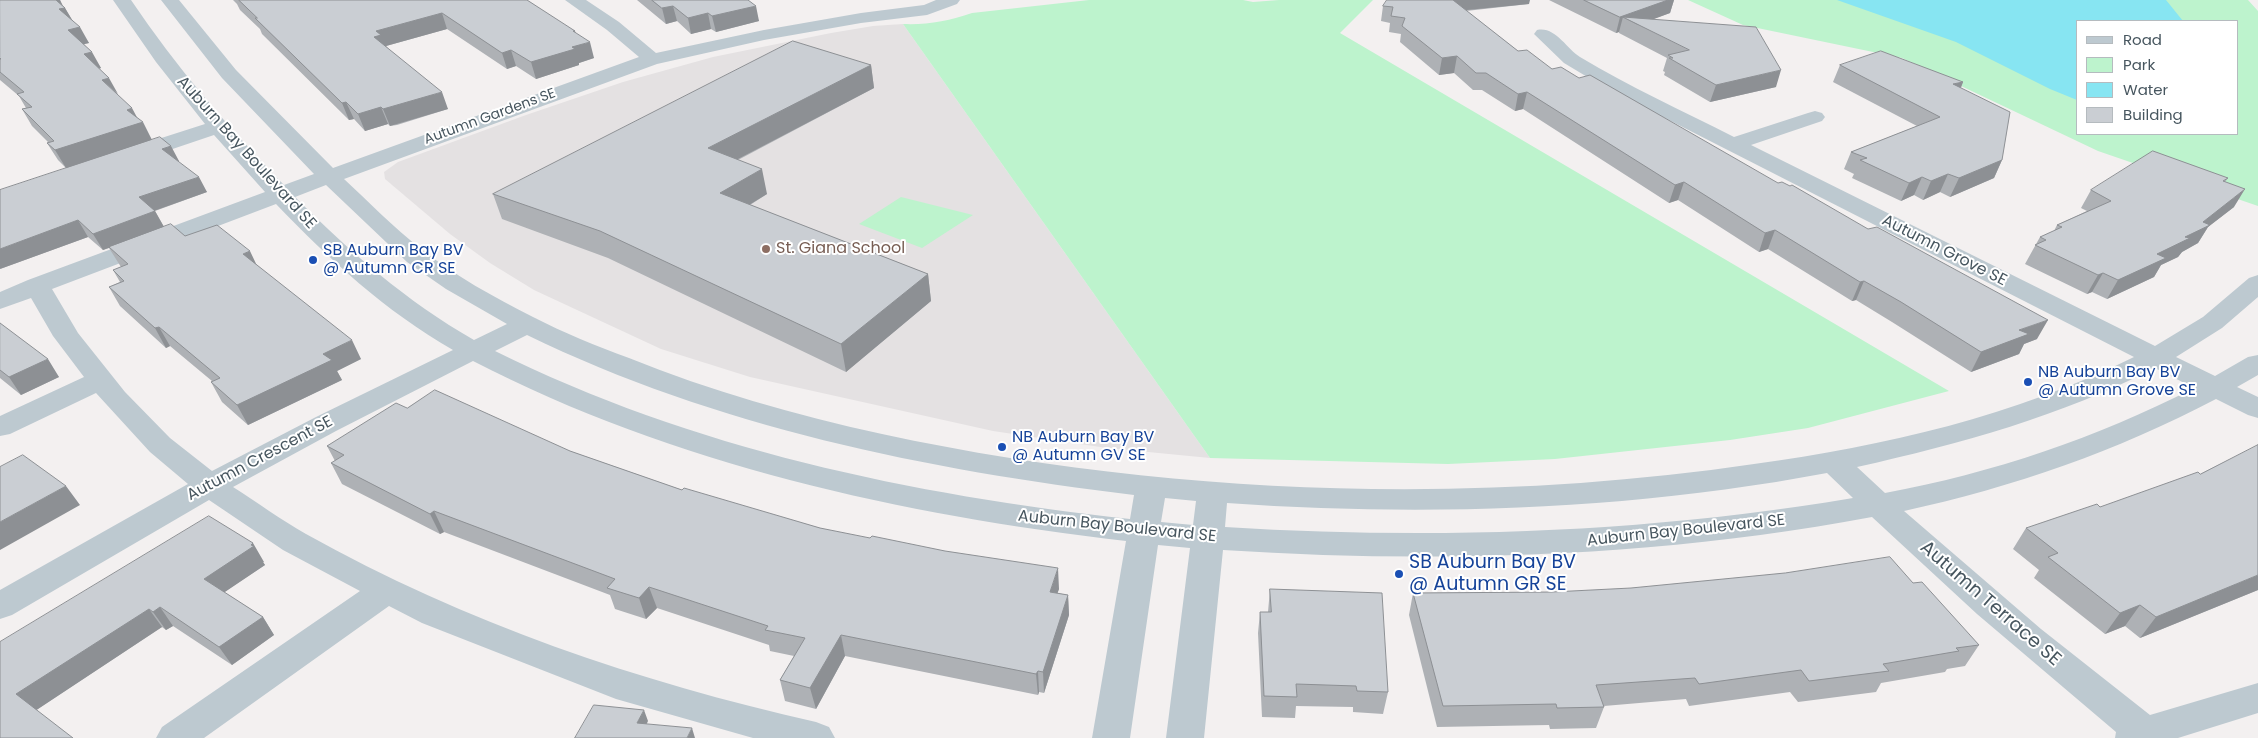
<!DOCTYPE html>
<style>
body{margin:0}
#map{position:relative;width:2258px;height:738px;overflow:hidden;background:#f3f0f0;font-family:Poppins,sans-serif}
canvas{display:block}
.legend{position:absolute;left:2076px;top:20px;width:162px;height:115px;box-sizing:border-box;background:#fff;border:1px solid #b5bbbf;margin:0;padding:6px 9px;list-style:none;font-size:15px;color:#47565f}
.legend li{display:flex;align-items:center;gap:10px;height:25px}
.legend b{width:25px;border:1px solid #b5bbbf}
</style>
<div id="map">
<canvas width="2258" height="738"></canvas>
<ul class="legend">
<li><b style="height:6px;background:#bdc9d0"></b>Road</li>
<li><b style="height:14px;background:#bdf3cd"></b>Park</li>
<li><b style="height:14px;background:#87e5f2"></b>Water</li>
<li><b style="height:14px;background:#caced3"></b>Building</li>
</ul>
</div>
<script>
const ctx = document.querySelector('canvas').getContext('2d');
ctx.lineJoin = 'round';
function fill(path, color) { ctx.fillStyle = color; ctx.fill(path, 'evenodd'); }
function strokePath(path, color, width, dash) { ctx.strokeStyle = color; ctx.lineWidth = width; ctx.lineCap = dash ? 'butt' : 'round'; ctx.setLineDash(dash || []); ctx.stroke(path); }
function label(font, color, halo, rows, align = 'center') {
  ctx.font = font + ' Poppins,sans-serif'; ctx.lineWidth = 4; ctx.setLineDash([]); ctx.textBaseline = 'middle'; ctx.strokeStyle = halo; ctx.fillStyle = color; for (const [text, x, y, turn = 0] of rows) {
    ctx.save(); ctx.translate(x, y); ctx.rotate((+turn || 0) * Math.PI / 180); ctx.textAlign = isNaN(turn) ? turn : align; if (halo) ctx.strokeText(text, 0, 0); ctx.fillText(text, 0, 0); ctx.restore();
  }
}
fill(new Path2D(`
 M903,24L1210,458L1107,448L993,431L750,377L661,349L534,290L490,263L450,234L385,179L384,172L398,162L526,115L623,82L713,57L831,33L873,26Z`), '#e4e1e2');
fill(new Path2D(`
 M1089,0H1243L1253,2L1279,0H1373L1340,33L1949,391L1808,428L1730,440L1555,459L1448,464L1210,458L903,24C927,25 949,21 972,13Z
 M1688,0H2248L2258,11V206L2098,151L1902,58L1743,25ZM2077,21H2237V134H2077Z
 M901,197L973,215L922,248L859,224Z`), '#bdf3cd');
fill(new Path2D(`
 M1837,0H2166L2183,21H2077V100L2050,89L1956,42Z`), '#87e5f2');
fill(new Path2D(`
 M113,0H131C176,67 228,127 284,185L314,174L222,78L161,0H179L236,70L333,168L639,57L607,30L565,0H586L619,22L656,53L764,30L861,13L924,5L936,0H960L957,4L927,15L861,23L764,40L657,64L344,179C369,202 393,227 421,249C455,276 494,297 533,317C564,333 596,346 629,358C711,391 795,415 882,434C1164,495 1469,506 1754,464C1885,446 2015,416 2134,357L1604,87L1564,63L1534,34L1537,30C1555,26 1566,48 1580,57C1630,87 1683,111 1734,137L1808,113L1815,111L1822,113L1825,117L1822,121L1751,145L2155,346L2203,317L2249,278L2258,275V297L2222,328L2176,357L2215,376L2248,357L2258,355V375L2237,387L2258,397V418L2248,415L2216,399C2117,451 2014,487 1904,511L2041,629L2150,715L2258,683V713L2178,738H2115L2116,732L1977,614L1872,517C1658,557 1440,564 1223,550L1204,738H1166L1190,548L1158,545L1130,738H1092L1126,541C902,515 674,465 473,361L336,431L233,487C257,502 281,520 306,534C465,623 639,682 816,722L829,727L835,738H753L616,699L422,623L389,606L204,738H156L162,727L360,591L283,550L209,500L12,615L0,619V590L188,484L150,452L96,393L10,434L0,436V416L84,377L53,336L31,298L0,309V292L28,280L265,192L214,135L140,160L132,161L124,160L121,155L124,150L205,124L156,62ZM326,185L407,262L446,289L507,324L474,340C406,301 350,252 295,197ZM276,204C330,260 385,311 453,350L316,417L212,471L170,438L125,392L78,333L52,289ZM527,335C716,427 927,470 1134,495L1130,519C912,495 692,449 495,351ZM2155,368L2194,388C2096,438 1993,473 1885,493L1857,467C1960,444 2061,416 2155,368ZM1827,473L1853,498C1645,533 1435,540 1225,527L1227,503C1427,517 1630,510 1827,473ZM1165,498L1196,501L1193,525L1161,522Z`), '#bdc9d0');
fill(new Path2D(`
 M0,0H60L62,5L65,8L72,20L89,43L84,44L101,68L99,69L118,95L137,118L152,140L179,161L178,162L207,192L155,211L164,227L185,236L256,264L361,359L337,371L342,380L248,425L222,402L211,382L212,381L170,346L166,348L120,306L109,287L120,282L113,270L121,267L109,248L103,250L88,237L0,269L66,168L58,160L47,143L48,142L32,126L22,109L26,108L19,96L0,80Z
 M233,0H527L576,34L594,58L579,63V65L536,79L516,66L507,69L447,29L386,46L448,109L397,125L390,126L388,124L365,131L354,119L349,120L262,34L260,29L240,10L237,4Z
 M637,0H748L759,21L716,32L711,29L691,34L677,21L666,24Z
 M1549,0H1674L1670,13L1653,19L1776,87L1710,102L1664,75L1665,72L1663,71L1667,58L1619,33V32L1616,33Z
 M1529,4L1466,11L1518,51L2037,339L2024,344L2019,354L1971,372L1892,322L1856,300L1852,301L1768,249L1759,252L1678,200L1669,203L1523,109L1515,111L1482,90H1473L1454,73L1439,75L1400,42L1401,34L1389,32L1390,23L1381,21L1383,6Z
 M871,65L874,88L738,160L767,194L750,205L928,274L931,301L846,372L608,258L502,219L493,194Z
 M1840,65L1963,82L1961,88L2002,160L1994,178L1950,197L1940,192L1923,200L1914,195L1901,201L1852,178L1854,174L1844,169L1851,152L1917,126L1833,82Z
 M2228,178L2225,182L2234,207L2208,227L2198,243L2182,252L2178,257L2161,265L2154,277L2107,299L2092,292L2087,294L2025,264L2040,237L2054,231L2057,225L2087,211L2081,208L2091,190Z
 M0,323L59,377L21,395L0,378Z
 M407,408L570,451L682,490L820,528L1059,589L1057,593L1068,595L1069,615L1044,693L1039,692L1038,695L845,656L816,709L785,701L780,680L794,656L770,651L769,645L657,608L646,619L615,609L610,595L444,532L440,534L342,484L331,463L335,461L327,446Z
 M2026,528L2258,590L2140,638L2125,626L2105,634L2034,578L2039,570L2013,549Z
 M263,562L265,565L224,592L263,617L274,635L232,665L173,626L166,630L162,627L36,710L0,738V642L264,562Z
 M1913,583L1979,645L1965,666L1947,669L1945,672L1881,683L1876,692L1798,702L1790,692L1689,706L1686,699L1604,706V707L1596,728L1550,729L1549,725L1437,727L1409,615L1413,593L1552,592Z
 M1270,589L1388,692L1383,714L1353,712V707L1296,706L1295,718L1262,717L1258,633L1260,612H1268Z`), '#aeb1b5');
fill(new Path2D(`
 M54,0H60L64,8H65L74,23L68,25Z
 M1448,0H1530L1529,4L1446,12Z
 M1668,0H1674L1670,13L1638,25L1623,17L1619,32L1616,33L1620,17Z
 M673,6L677,21L666,24L662,8Z
 M756,6L759,21L716,32L712,16Z
 M442,13L447,29L386,46L387,51L374,37L376,31Z
 M708,13L711,29L691,34L688,18Z
 M80,27L89,43L76,46L68,30Z
 M573,31H575L580,45L590,42L594,58L579,63V65L536,79L531,62Z
 M511,50L516,66L507,69L502,53Z
 M92,52L101,68L93,70L84,54Z
 M1457,56L1454,73L1439,75L1442,58Z
 M871,65L874,88L713,172L708,148Z
 M1781,70L1776,87L1710,102L1716,85Z
 M109,78L118,94L102,80Z
 M1963,82L1956,99L1953,84Z
 M442,92L448,109L390,126L383,109Z
 M1527,92L1523,109L1515,111L1518,94Z
 M346,102L354,119L349,120L342,103Z
 M381,107L388,124L365,131L358,114Z
 M132,108L140,123L143,122L152,140L66,168L55,150L127,110Z
 M171,146L179,161L170,165L162,149Z
 M2002,160L1994,178L1950,197L1959,178Z
 M762,169L767,194L726,219L720,193Z
 M1948,174L1940,192L1923,200L1931,181Z
 M199,177L207,192L148,213L139,197Z
 M1922,177L1914,195L1901,201L1909,183Z
 M1684,182L1678,200L1669,203L1675,185Z
 M2245,189L2234,207L2208,227L2198,243L2182,252L2178,257L2161,265L2154,277L2107,299L2118,280L2203,222Z
 M155,211L164,227L103,250L93,234Z
 M78,220L88,237L0,269V249Z
 M1775,230L1768,249L1759,252L1765,233Z
 M250,251L259,270L243,254Z
 M2103,273L2092,292L2087,294L2098,275Z
 M928,274L931,301L846,372L841,344Z
 M1864,281L1856,300L1852,301L1860,282Z
 M2048,320L2037,339L2024,344L2019,354L1971,372L1981,352L2019,330Z
 M159,327L170,346L166,348L155,328Z
 M352,340L361,359L337,371L342,380L248,425L237,405L323,354Z
 M48,359L59,377L21,395L9,377Z
 M66,486L80,505L0,550V522Z
 M434,511L444,532L440,534L430,514Z
 M253,543L264,562H263L265,565L216,598L204,579Z
 M1058,568L1059,589L1051,612L1050,592Z
 M2258,575V590L2140,638L2156,617Z
 M649,587L657,608L646,619L639,598Z
 M1068,595L1069,615L1044,693L1043,672Z
 M2140,605L2125,626L2105,634L2120,613Z
 M160,607L173,626L166,630L153,612Z
 M149,609L162,627L32,713L16,694Z
 M263,617L274,635L232,665L219,647Z
 M841,635L845,656L816,709L810,688Z
 M1038,671L1039,692L1038,695L1036,674Z
 M644,710L648,721L642,734L637,723Z
 M692,728L695,738H687Z`), '#8d9094');
const building = new Path2D(`
 M0,0H56L65,8L59,9L80,27L68,30L92,52L84,54L109,78L102,80L132,108L127,110L143,122L55,150L47,143L54,141L22,109L32,107L17,94L24,92L0,72V59H1L0,58Z
 M239,0H527L575,31H573L590,42L572,47L575,49L531,62L511,50L502,53L442,13L376,31L381,35L374,37L442,92L390,107L383,109L381,107L358,114L346,102L342,103L255,18H257Z
 M652,0H748L756,6L712,16L708,13L688,18L673,6L662,8Z
 M1387,0H1453L1518,51L1527,50L1552,69L1561,67L1579,78L1590,75L1778,183L1782,182L1790,186L1792,185L1868,229L1877,227L2048,320L2019,330L2029,334L1981,352L1901,302L1864,281L1860,282L1775,230L1765,233L1684,182L1675,185L1527,92L1518,94L1486,73H1476L1457,56L1442,58L1402,26L1405,18L1391,16L1393,7L1383,6Z
 M1584,0H1668L1620,17Z
 M1623,17L1756,27L1781,70L1716,85L1669,58H1673L1668,55L1689,50Z
 M793,41L871,65L708,148L762,169L720,193L928,274L841,344L600,231L493,194Z
 M1881,51L1963,82L1953,84L2010,112L2002,160L1959,178L1948,174L1931,181L1922,177L1909,183L1860,160L1867,158L1851,152L1940,117L1840,65Z
 M160,137L171,146L162,149L199,177L139,197L155,211L93,234L78,220L0,249V190Z
 M2153,151L2228,178L2223,181L2245,189L2203,222L2210,225L2185,237L2190,238L2157,254L2166,258L2118,280L2103,273L2098,275L2035,245L2046,240L2040,237L2062,227L2057,225L2111,201L2091,190Z
 M171,224L185,236L217,225L250,251L243,254L352,340L323,354L332,360L237,405L211,382L220,378L159,327L155,328L109,287L124,281L113,270L128,264L109,247Z
 M0,323L48,359L9,377L0,370Z
 M435,390L570,451L682,490L684,488L820,528L870,538L872,536L945,551L1058,568L1050,592L1068,595L1043,672L1038,671L1036,674L841,635L810,688L780,680L805,638L765,630L768,626L649,587L639,598L607,588L615,579L434,511L430,514L331,463L344,455L327,446L396,403L407,408Z
 M2258,445V575L2156,617L2140,605L2120,613L2048,557L2058,553L2026,528L2097,504L2100,507L2198,472L2200,474Z
 M23,455L66,486L0,522V467Z
 M209,516L253,543L251,545L254,546L204,579L263,617L219,647L160,607L153,612L149,609L16,694L73,738H0V642Z
 M1890,557L1913,583L1922,582L1979,645L1956,648L1959,651L1883,664L1889,671L1809,681L1801,670L1699,684L1695,678L1596,685L1604,707L1557,708L1556,704L1443,706L1413,593L1552,592L1631,588L1785,573Z
 M1270,589L1382,593L1388,692L1357,691L1356,686L1296,684L1297,697L1264,696L1260,612H1271Z
 M594,705L644,710L637,723L692,728L687,738H575Z`);
fill(building, '#caced3');
strokePath(building, '#8d9094', 1);
for (const [x, y, r, color] of [
 [766,249,5,"#8d6e63"],
 [313,260,5,"#1a4fb4"],
 [2028,382,5,"#1a4fb4"],
 [1002,447,5,"#1a4fb4"],
 [1399,574,5,"#1a4fb4"]
]) { const dot = new Path2D(); dot.arc(x, y, r, 0, 2 * Math.PI); ctx.fillStyle = color; ctx.fill(dot); strokePath(dot, '#fff', 2); }
label('14px', '#47565f', '#fff', [
 ["Autumn Gardens SE",490,117,-20]
]);
label('16px', '#47565f', '#fff', [
 ["Auburn Bay Boulevard SE",246,153,48],
 ["Autumn Grove SE",1944,251,27],
 ["Autumn Crescent SE",260,459,-28],
 ["Auburn Bay Boulevard SE",1117,527,6],
 ["Auburn Bay Boulevard SE",1686,531,-6]
]);
label('16px', '#785e54', '#fff', [
 ["St. Giana School",776,249]
], 'left');
label('16px', '#164399', '#fff', [
 ["SB Auburn Bay BV",323,251],
 ["@ Autumn CR SE",323,269],
 ["NB Auburn Bay BV",2038,373],
 ["@ Autumn Grove SE",2038,391],
 ["NB Auburn Bay BV",1012,438],
 ["@ Autumn GV SE",1012,456]
], 'left');
label('19px', '#164399', '#fff', [
 ["SB Auburn Bay BV",1409,563],
 ["@ Autumn GR SE",1409,585]
], 'left');
label('19px', '#47565f', '#fff', [
 ["Autumn Terrace SE",1990,604,41]
]);
</script>
